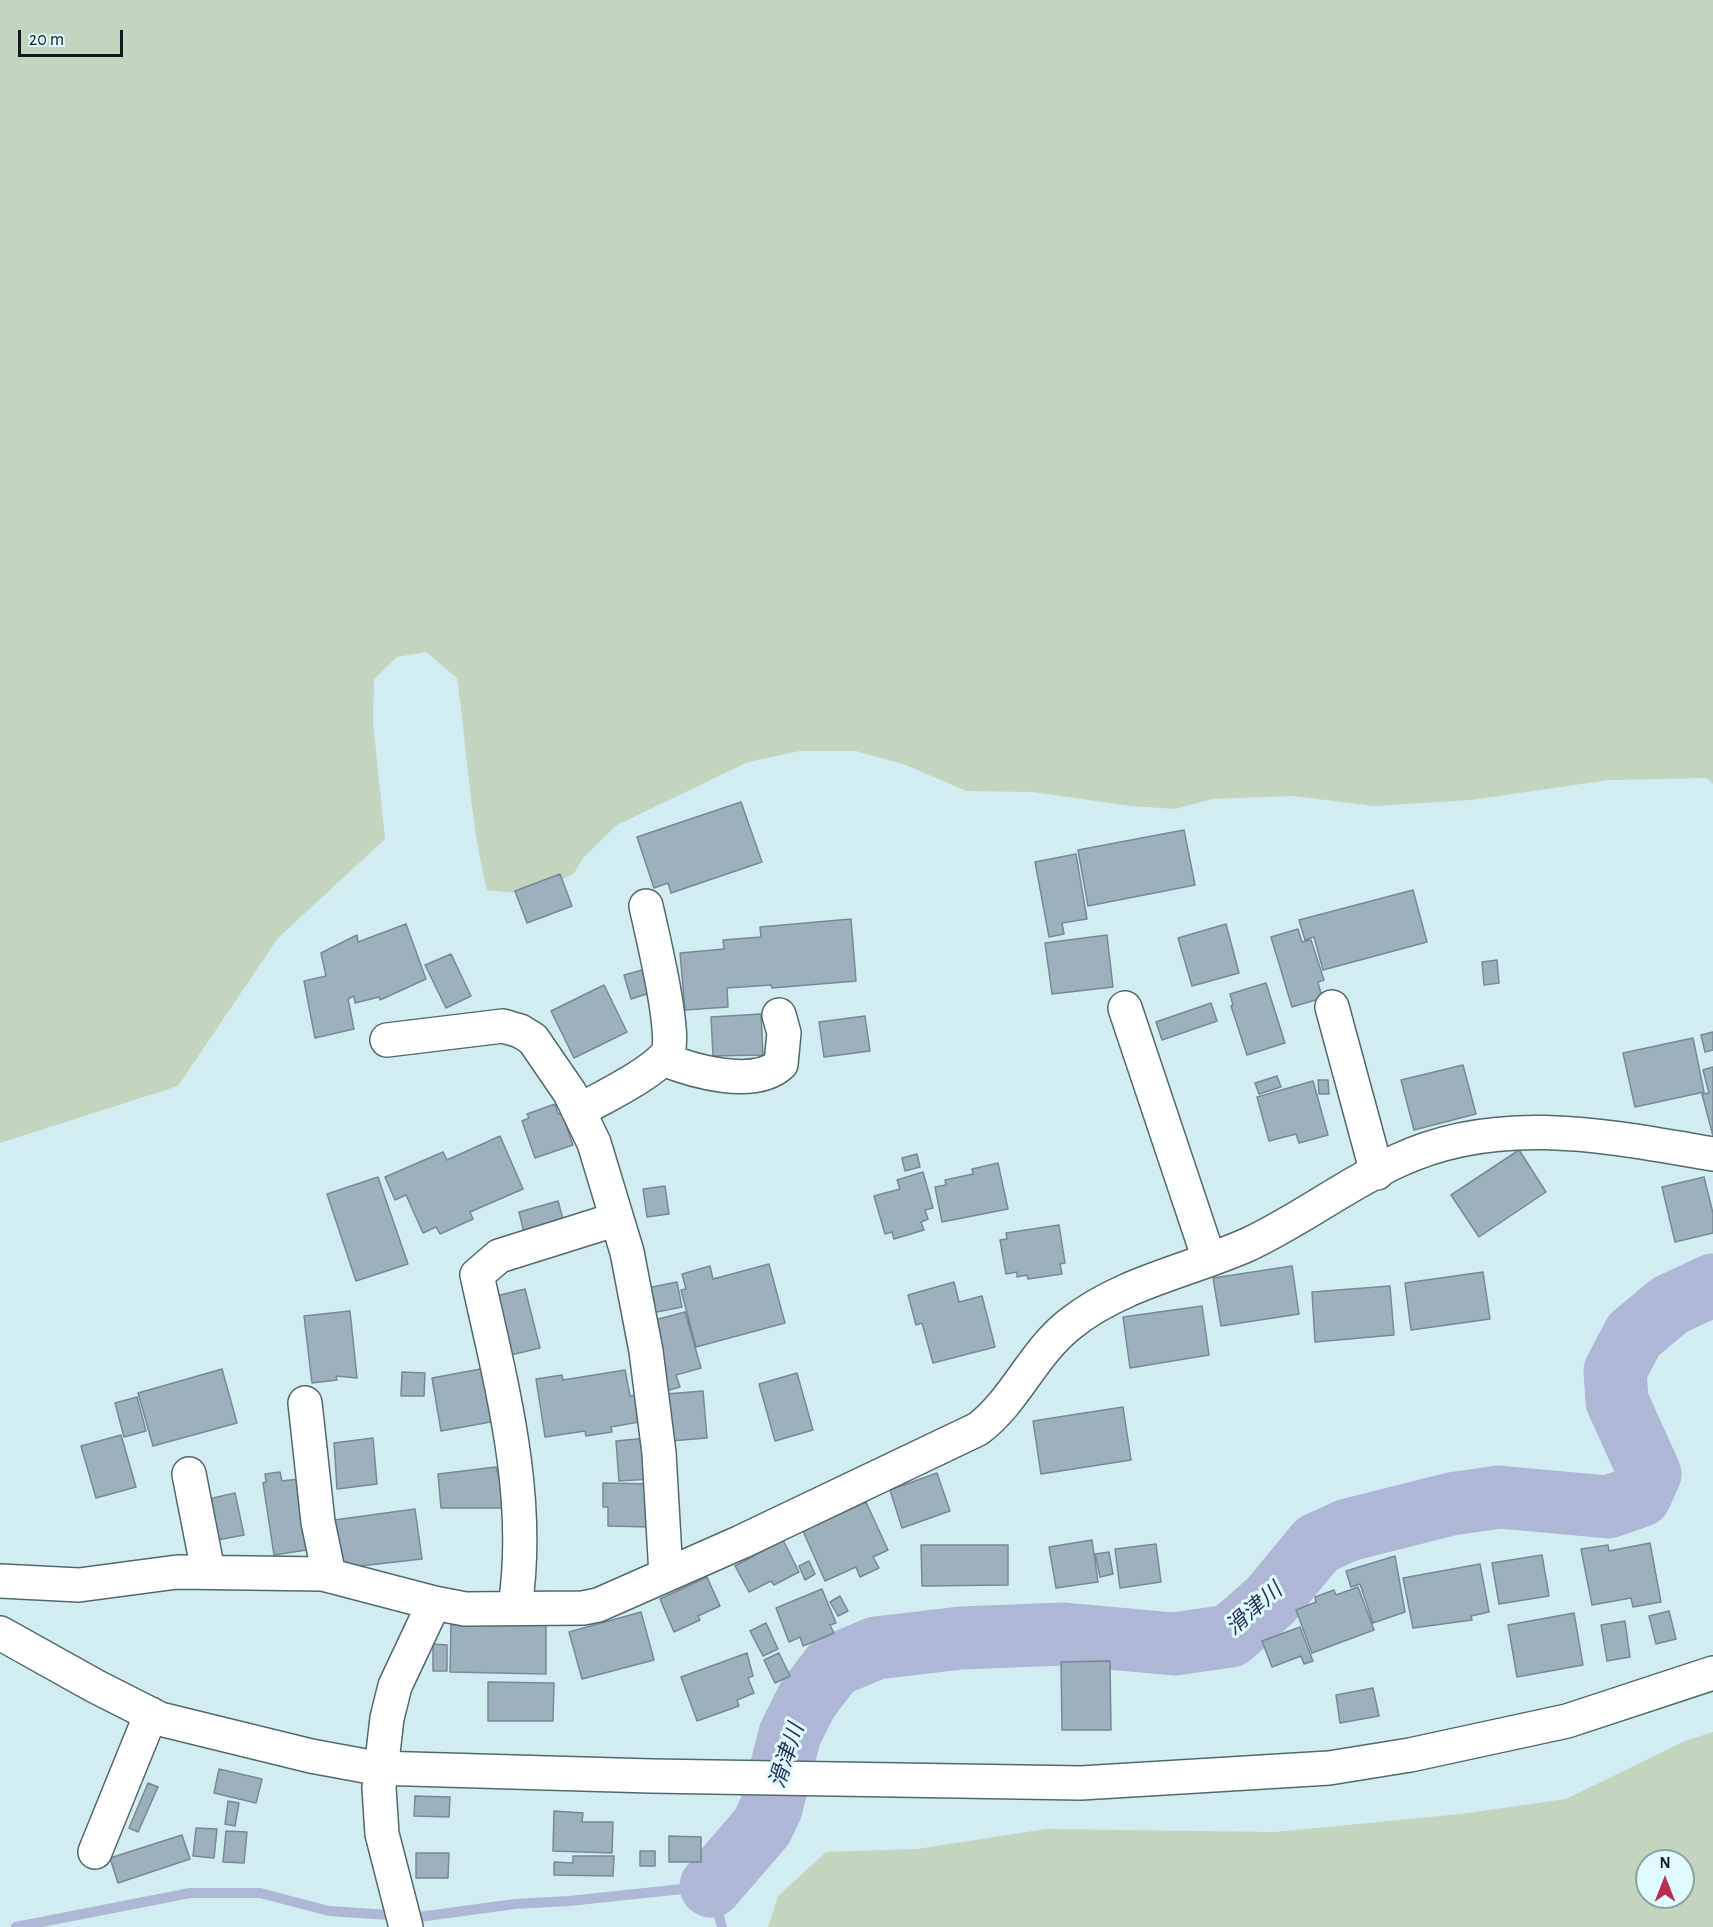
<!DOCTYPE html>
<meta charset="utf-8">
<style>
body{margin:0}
#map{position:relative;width:1713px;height:1927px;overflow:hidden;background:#d2edf1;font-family:"Alegreya Sans",sans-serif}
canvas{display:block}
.north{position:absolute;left:1635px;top:1849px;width:60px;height:60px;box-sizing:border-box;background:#dffbff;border:2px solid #8ca1a4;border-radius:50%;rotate:0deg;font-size:16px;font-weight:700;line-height:24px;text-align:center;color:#101a1b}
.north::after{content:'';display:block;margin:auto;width:21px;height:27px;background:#bd2d4c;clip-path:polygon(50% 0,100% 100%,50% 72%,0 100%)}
.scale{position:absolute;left:18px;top:30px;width:105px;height:27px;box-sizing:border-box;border:3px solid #101a1b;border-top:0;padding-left:8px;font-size:18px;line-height:21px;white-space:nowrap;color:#101a1b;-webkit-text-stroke:4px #dffbff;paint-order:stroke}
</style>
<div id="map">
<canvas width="1713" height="1927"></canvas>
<div class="north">N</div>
<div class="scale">20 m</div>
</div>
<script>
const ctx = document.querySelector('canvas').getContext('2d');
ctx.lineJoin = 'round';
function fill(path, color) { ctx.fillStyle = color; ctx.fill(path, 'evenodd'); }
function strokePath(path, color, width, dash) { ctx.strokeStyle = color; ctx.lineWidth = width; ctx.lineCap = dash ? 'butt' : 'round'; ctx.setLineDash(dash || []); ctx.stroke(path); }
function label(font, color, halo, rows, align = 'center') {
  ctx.font = font + ' "Alegreya Sans","Noto Sans JP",sans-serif'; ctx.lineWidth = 6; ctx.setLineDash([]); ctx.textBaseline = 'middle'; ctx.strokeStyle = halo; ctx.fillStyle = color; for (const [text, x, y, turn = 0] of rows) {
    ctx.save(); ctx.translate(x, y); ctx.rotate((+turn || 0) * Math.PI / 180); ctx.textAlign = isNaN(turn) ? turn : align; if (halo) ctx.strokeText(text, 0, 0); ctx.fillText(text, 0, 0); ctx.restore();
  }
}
fill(new Path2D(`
 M0,0H1713V784L1707,778L1609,780L1471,800L1374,806L1293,796L1212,799L1175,809L1131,806L1033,792L967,791L903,764L856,751H800L748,762L617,825L584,857L574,873L536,895L487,890C470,821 467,749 457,678L426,652L397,657L374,679L373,722L385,839L278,938L178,1086L0,1143Z
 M1713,1732V1927H768L778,1896L826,1852L917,1849L1046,1829L1275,1832L1461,1814L1566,1799L1685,1741ZM1647,1861H1683V1897H1647Z`), '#c3d4bf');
strokePath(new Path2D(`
 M16,1927L190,1893H260L329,1911L419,1917L515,1904L569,1901L711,1886L722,1927`), '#afb7d6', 10);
strokePath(new Path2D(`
 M711,1886L762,1827L771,1808L790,1734L807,1700L833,1666L876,1648L961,1638L1064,1634L1174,1644L1230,1636L1270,1601L1317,1544L1348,1530L1451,1504L1499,1497L1608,1507L1640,1496L1650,1474L1617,1401L1615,1371L1634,1335L1670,1305L1713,1285`), '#afb7d6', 63);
const building = new Path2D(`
 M741,802L762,862L671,893L668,883L654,888L637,837Z
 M1184,830L1195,885L1088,906L1078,850Z
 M1076,854L1087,919L1062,923L1064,934L1049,937L1035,862Z
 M560,874L572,906L527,923L515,891Z
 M1413,890L1427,942L1323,970L1314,937L1305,940L1299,920Z
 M851,919L856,981L772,988L771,985L727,988L728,1007L685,1010L680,953L724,949L723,940L761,937L760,927Z
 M406,924L426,979L380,1000L379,997L355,1003L354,996L348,999L354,1029L315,1038L304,981L326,976L321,953L357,935L358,942Z
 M1226,924L1239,973L1192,986L1178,938Z
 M1298,929L1302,942L1311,940L1324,980L1318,982L1322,998L1292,1007L1271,937Z
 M1107,935L1113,987L1052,994L1045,943Z
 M451,954L471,996L446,1008L425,965Z
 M1497,960L1499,983L1484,985L1482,962Z
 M646,969L653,992L631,999L624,975Z
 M1266,983L1285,1043L1247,1055L1231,1006L1233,1005L1230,994Z
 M604,985L627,1032L574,1058L551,1011Z
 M1211,1003L1217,1021L1162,1040L1156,1022Z
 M761,1014L763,1055L713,1056L711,1017Z
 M865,1016L870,1051L824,1057L819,1022Z
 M1713,1032V1050L1705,1052L1701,1035Z
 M1693,1038L1704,1092L1635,1107L1623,1053Z
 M1463,1065L1476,1114L1414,1130L1401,1080Z
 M1713,1067V1136L1702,1094L1709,1093L1703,1070Z
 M1277,1076L1281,1087L1259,1094L1255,1083Z
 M1318,1080H1328L1329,1094H1319Z
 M1313,1081L1328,1135L1299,1143L1296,1134L1269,1141L1257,1097Z
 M555,1104L558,1114L562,1113L573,1145L535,1158L522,1121L529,1118L527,1114Z
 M500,1136L523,1189L470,1212L473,1219L440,1234L436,1227L423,1233L406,1195L395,1200L385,1177L443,1152L447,1160Z
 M1519,1150L1546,1192L1479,1237L1451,1195Z
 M917,1154L920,1167L905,1171L902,1158Z
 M998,1163L1008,1209L942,1222L935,1187L946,1185L945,1180L973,1174L972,1169Z
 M923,1172L933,1208L925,1210L928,1219L921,1222L924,1230L894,1239L892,1232L885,1234L874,1196L900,1189L897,1180Z
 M378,1177L408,1264L356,1281L327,1194Z
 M1704,1177L1713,1213V1233L1675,1242L1662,1187Z
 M665,1186L669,1214L647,1217L643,1189Z
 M558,1201L565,1226L525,1237L519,1212Z
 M1059,1225L1065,1263L1060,1264L1062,1274L1028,1279L1027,1275L1017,1277V1272L1006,1274L1000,1240L1007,1239L1006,1233Z
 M769,1264L785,1323L696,1347L681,1290L686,1289L682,1274L710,1266L713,1279Z
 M1292,1266L1299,1314L1221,1326L1213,1278Z
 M1483,1272L1490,1319L1411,1330L1405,1283Z
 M677,1282L682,1307L652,1313L647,1288Z
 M954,1282L959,1302L982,1296L995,1347L933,1363L922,1323L916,1325L908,1295Z
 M1390,1286L1394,1335L1315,1342L1312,1292Z
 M525,1289L540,1348L511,1355L496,1296Z
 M1202,1306L1209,1355L1130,1368L1123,1317Z
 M350,1311L357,1378L336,1376L337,1380L312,1383L304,1316Z
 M685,1312L701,1368L676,1375L680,1387L666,1391L651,1321Z
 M486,1368L496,1421L441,1431L432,1378Z
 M222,1369L237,1423L153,1446L138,1393Z
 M625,1370L630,1396L635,1395L639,1422L611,1427L612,1432L586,1436L585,1431L545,1437L536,1379L562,1375L563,1380Z
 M402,1372L425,1373L424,1396H401Z
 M797,1373L813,1430L775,1441L759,1384Z
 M703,1391L707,1438L670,1441L666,1394Z
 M137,1397L146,1431L124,1437L115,1403Z
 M1123,1407L1131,1460L1041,1474L1033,1421Z
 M121,1435L136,1487L96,1498L81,1446Z
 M373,1438L377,1484L337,1489L334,1443Z
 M647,1438L652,1479L619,1481L616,1441Z
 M496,1467L508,1508H441L438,1474Z
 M280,1472L282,1481L299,1479L313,1549L274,1555L263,1483L266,1482L265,1474Z
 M937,1473L950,1511L902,1528L890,1490Z
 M603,1483L652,1484L651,1527L608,1526V1507H603Z
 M235,1493L244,1535L212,1541L204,1500Z
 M866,1502L888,1550L873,1557L879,1568L860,1577L856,1567L825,1581L803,1531Z
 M415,1509L422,1559L342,1568L334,1520Z
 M783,1540L799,1572L774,1585L771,1581L749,1592L735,1566Z
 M1092,1540L1098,1582L1056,1588L1049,1547Z
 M1650,1543L1661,1602L1633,1607L1631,1598L1592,1605L1581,1549L1608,1545L1609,1551Z
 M1156,1544L1161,1582L1120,1588L1115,1549Z
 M921,1545H1008V1585L922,1586Z
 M1109,1552L1113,1574L1100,1577L1095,1554Z
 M1542,1555L1549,1596L1499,1604L1492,1563Z
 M1395,1556L1405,1612L1373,1623L1360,1584L1351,1587L1346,1571Z
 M809,1561L815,1574L805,1580L799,1566Z
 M1480,1564L1489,1612L1471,1616L1472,1620L1413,1628L1403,1578Z
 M707,1577L720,1606L698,1616L700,1620L674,1632L660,1599Z
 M1358,1587L1374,1630L1312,1653L1296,1610L1316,1602L1315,1597L1334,1590L1336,1595Z
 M822,1589L836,1623L830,1625L834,1633L803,1646L800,1637L789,1642L776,1608Z
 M840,1596L848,1611L838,1616L830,1602Z
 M1669,1611L1676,1639L1656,1644L1649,1616Z
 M641,1612L654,1660L582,1679L569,1632Z
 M1574,1613L1583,1665L1517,1677L1508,1625Z
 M1625,1621L1630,1657L1607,1661L1601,1625Z
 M766,1623L778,1649L763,1656L750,1631Z
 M451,1625H546V1674L450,1672Z
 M1300,1627L1313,1661L1304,1664L1301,1656L1272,1667L1262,1641Z
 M433,1644L447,1645V1671H433Z
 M747,1653L753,1676L748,1678L754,1693L737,1700L739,1706L697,1721L681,1677Z
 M779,1653L790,1676L775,1683L764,1660Z
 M1110,1661L1111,1730H1062L1061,1662Z
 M488,1682L554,1683L553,1721H488Z
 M1373,1688L1379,1716L1340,1723L1336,1695Z
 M219,1769L262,1779L256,1803L214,1793Z
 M148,1783L158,1787L138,1832L129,1828Z
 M415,1796L450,1797L449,1817L414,1816Z
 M228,1801L239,1803L235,1826L225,1824Z
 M554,1811L583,1813L582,1822H613L612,1853L553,1851Z
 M196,1828L217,1829L214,1858L193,1856Z
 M226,1831L247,1832L244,1863L223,1862Z
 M182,1835L190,1859L118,1883L110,1858Z
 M669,1836L701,1837V1862H669Z
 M640,1851H655V1866H640Z
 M416,1853H449L448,1878H416Z
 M573,1856H614L613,1876L554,1875V1862L573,1863Z`);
fill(building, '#9db0be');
strokePath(building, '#778997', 1.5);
const minor = new Path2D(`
 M1332,1007L1377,1173
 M1125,1008L1209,1259
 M387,1040L503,1026L520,1031L533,1039L570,1093L594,1143L627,1252L646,1351L659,1453L666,1575
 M663,1059C693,1071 754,1089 781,1064L784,1033L779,1015
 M579,1111C601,1098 652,1074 667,1054C678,1039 651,929 646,906
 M305,1403L318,1522L329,1575
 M189,1474L208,1571
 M0,1581L79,1585L177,1572L323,1574L434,1603L465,1609L583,1608L598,1605L741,1542L978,1429C1016,1400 1032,1354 1070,1324C1121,1283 1188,1271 1247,1245C1299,1221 1345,1185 1397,1161C1498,1113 1608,1136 1713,1154
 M515,1607C532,1495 501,1384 477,1275L499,1256L617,1219
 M0,1633L95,1686L160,1719L311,1756L376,1768L651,1776L1081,1783L1329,1768L1410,1755L1567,1721L1713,1673
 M95,1852L151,1714
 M406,1927L382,1834L379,1788L387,1718L395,1686L434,1603`);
strokePath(minor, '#51696d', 36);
strokePath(minor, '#fff', 33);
label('italic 22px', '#2b335d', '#dffbff', [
 ["滑津川",1254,1609,-41],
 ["滑津川",787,1756,-72]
]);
</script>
